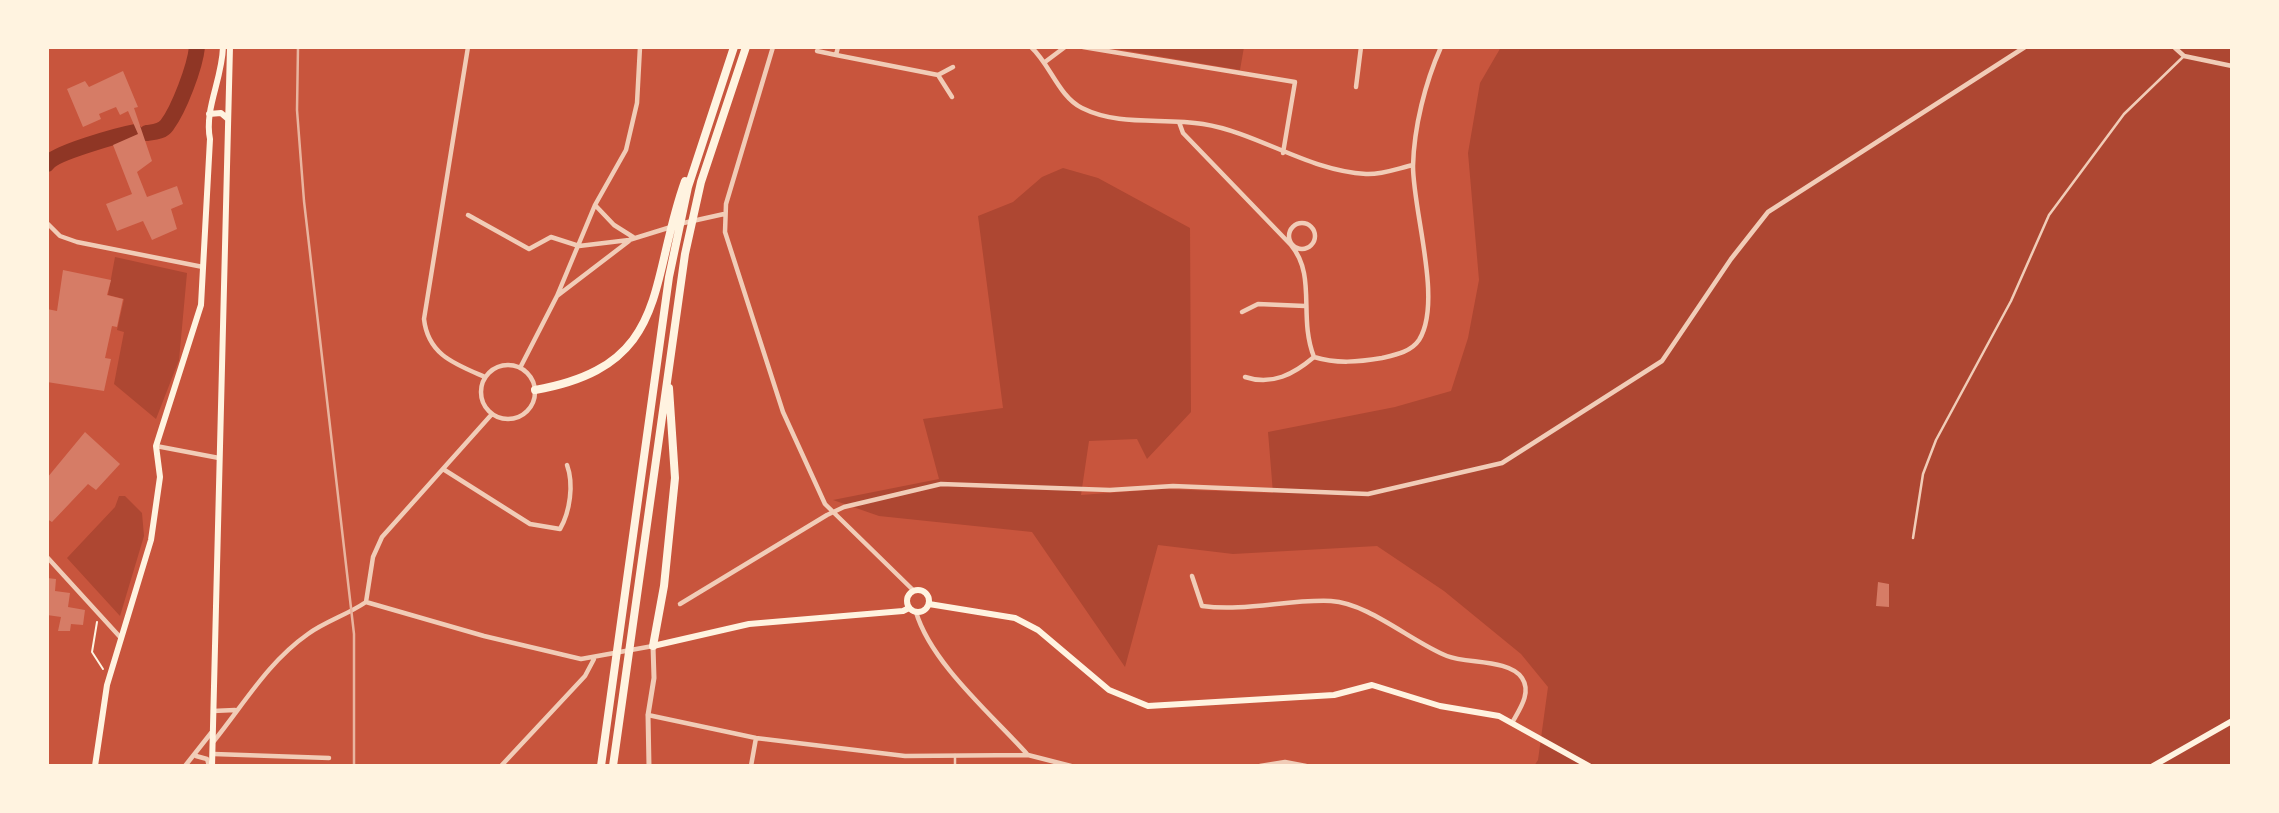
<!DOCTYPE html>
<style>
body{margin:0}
#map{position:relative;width:2279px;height:813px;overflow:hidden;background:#c8553d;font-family:"Noto Sans",sans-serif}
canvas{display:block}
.frame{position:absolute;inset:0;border:49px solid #fff3e0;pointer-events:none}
</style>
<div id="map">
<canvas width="2279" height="813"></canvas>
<div class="frame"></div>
</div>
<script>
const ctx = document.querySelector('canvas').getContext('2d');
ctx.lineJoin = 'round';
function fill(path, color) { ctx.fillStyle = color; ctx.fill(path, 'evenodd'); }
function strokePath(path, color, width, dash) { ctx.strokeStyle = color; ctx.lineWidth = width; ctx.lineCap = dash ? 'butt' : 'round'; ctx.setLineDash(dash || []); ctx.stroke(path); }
fill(new Path2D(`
 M1104,47H1244L1240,70Z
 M1501,47H2232V766H1534L1538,760L1548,687L1521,654L1444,591L1377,546L1233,554L1158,545L1125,667L1032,532L879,516L833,500L939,479L923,419L1003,408L978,216L1013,202L1042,177L1063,168L1098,178L1190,228L1191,412L1147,459L1137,439L1089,441L1081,495L1162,489L1273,493L1268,432L1395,407L1451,391L1468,338L1479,280L1468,153L1480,83Z
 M115,257L187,273L179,360L156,419L114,384L124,332L117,330L124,299L108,295Z
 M119,496H125L142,513L144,536L120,616L67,558L115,507Z`), '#ae4732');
strokePath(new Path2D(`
 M147,133C154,132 162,132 167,125C179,109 195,67 197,47
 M47,164C54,153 119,135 135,132`), '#8f3625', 16);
fill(new Path2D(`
 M123,71L138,107L134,108L152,161L137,172L147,197L177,186L183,204L171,209L177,229L152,240L143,221L117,231L106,204L132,194L113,145L138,134L128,111L120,115L116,107L99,114L101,119L83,127L67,89L85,81L89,87Z
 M63,270L111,280L107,295L123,299L117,327L112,326L105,358L111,359L104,391L47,382V309L57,311Z
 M85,432L120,464L96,490L88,484L52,522L47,519V478Z
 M47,578L56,579L55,591L70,593L68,607L85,610L83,625L71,624L70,631H58L61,617L47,615Z
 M1878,582L1889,584V607L1876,606Z`), '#d67c66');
strokePath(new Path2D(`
 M97,622L92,652L103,669`), '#fff3e0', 2);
strokePath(new Path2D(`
 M1913,538L1923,474L1936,440L2011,301L2049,215L2124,114L2184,56
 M955,766V755`), '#f1ccb7', 2.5);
strokePath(new Path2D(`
 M468,47L424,319C428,355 455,364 485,377
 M773,47L726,204L725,232L783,412L825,504L913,590
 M838,47L836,55L938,75L952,97
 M1031,47C1050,64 1059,97 1082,108C1120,127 1163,117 1203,124C1259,133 1308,171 1366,174C1381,175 1399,168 1413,165
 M1083,47L1295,82L1283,153
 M2174,47L2184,56L2232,66
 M817,51L836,55
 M1045,62L1065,47
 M938,75L953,67
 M1356,87L1361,47
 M1179,122L1183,133L1291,245C1317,276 1298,317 1314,357C1294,374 1272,386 1245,377
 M595,205L614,225L633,237
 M468,215L529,249L551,237L579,246L629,240L671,227
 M1289 236a13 13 0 1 1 26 0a13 13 0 1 1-26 0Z
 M47,223L60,236L77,242L203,267
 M679,224L724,214
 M557,296L595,205L626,150L637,103L640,47
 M1242,312L1258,304L1305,306
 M1314,357C1337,364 1358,362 1382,358C1395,355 1411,352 1419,340C1443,302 1413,212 1413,166C1414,127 1425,83 1441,47
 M481 392a27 27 0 1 1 54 0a27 27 0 1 1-54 0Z
 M520,368L557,296L629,241
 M156,446L219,458
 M443,469L530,524L560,529C570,512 574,484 567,465
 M47,557L120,637
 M1192,576L1202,606C1245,612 1288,599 1331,601C1368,603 1412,642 1447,656C1467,664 1509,659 1522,678C1532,693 1519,710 1512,723
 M366,602L484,636L581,659L653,646
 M366,602L373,557L382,537L492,414
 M680,604L827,515L844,507L941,484L1110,490L1173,486L1368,494L1502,463L1662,361L1731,259L1768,212L2025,47
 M916,612C931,663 992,715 1027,754
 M213,711L235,710
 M648,715L756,738L905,756L1028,755L1071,766
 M214,741C244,704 268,662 308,634C326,621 347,615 366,602
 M214,754L329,758
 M196,756L207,759L209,766
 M185,766L211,733
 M501,766L585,676L594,659
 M751,766L756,738
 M1260,766L1285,762L1306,766`), '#f1ccb7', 4.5);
strokePath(new Path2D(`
 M649,766L648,715L654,678L653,646`), '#f1ccb7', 5);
strokePath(new Path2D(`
 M209,114L221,113L228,119
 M907 601a11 11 0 1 1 22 0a11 11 0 1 1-22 0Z
 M929,604L1015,618L1038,630L1109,690L1148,706L1334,695L1372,685L1440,706L1499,716L1589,766
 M653,646L749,624L903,611L909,608
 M95,766L107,685L151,540L160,477L156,446L201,305L210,139C204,109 222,80 223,47
 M212,766L230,47
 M2153,766L2232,721`), '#fff3e0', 6);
strokePath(new Path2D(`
 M535,390C671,366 648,284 685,181
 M653,646L664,586L675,478L669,388
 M601,766L669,277L688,187L734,47
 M613,766L685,254L701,182L746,47`), '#fff3e0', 8);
strokePath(new Path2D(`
 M298,47L297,110L304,201L354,634V766`), '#e9b49f', 2.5);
</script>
